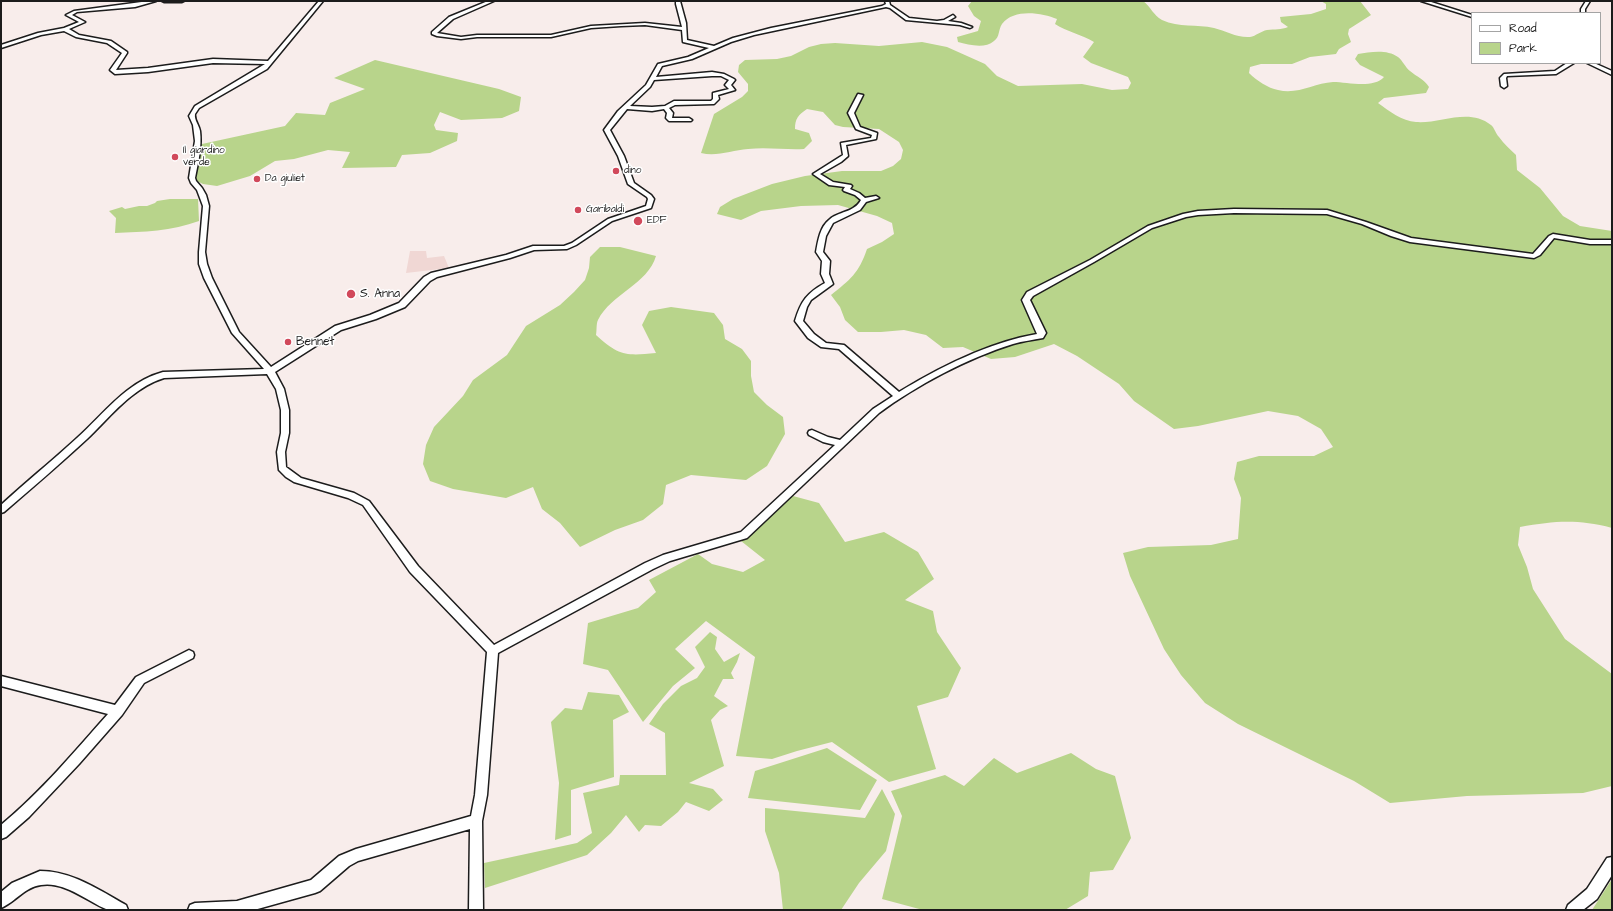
<!DOCTYPE html>
<style>
body{margin:0}
#map{position:relative;width:1613px;height:911px;overflow:hidden;background:#f8edeb;font-family:"Architects Daughter",sans-serif}
canvas{display:block}
.frame{position:absolute;inset:0;border:2px solid #1c1c1c;pointer-events:none}
.legend{position:absolute;left:1471px;top:12px;width:130px;height:52px;box-sizing:border-box;background:#fff;border:1px solid #a4a4a4;margin:0;padding:5px 7px;list-style:none;font-size:12px;color:#1c1c1c}
.legend li{display:flex;align-items:center;gap:8px;height:20px}
.legend b{width:20px;border:1px solid #a4a4a4}
</style>
<div id="map">
<canvas width="1613" height="911"></canvas>
<div class="frame"></div>
<ul class="legend">
<li><b style="height:5px;background:#fff"></b>Road</li>
<li><b style="height:11px;background:#b8d48b"></b>Park</li>
</ul>
</div>
<script>
const ctx = document.querySelector('canvas').getContext('2d');
ctx.lineJoin = 'round';
function fill(path, color) { ctx.fillStyle = color; ctx.fill(path, 'evenodd'); }
function strokePath(path, color, width, dash) { ctx.strokeStyle = color; ctx.lineWidth = width; ctx.lineCap = dash ? 'butt' : 'round'; ctx.setLineDash(dash || []); ctx.stroke(path); }
function label(font, color, halo, rows, align = 'center') {
  ctx.font = font + ' "Architects Daughter",sans-serif'; ctx.lineWidth = 3; ctx.setLineDash([]); ctx.textBaseline = 'middle'; ctx.strokeStyle = halo; ctx.fillStyle = color; for (const [text, x, y, turn = 0] of rows) {
    ctx.save(); ctx.translate(x, y); ctx.rotate((+turn || 0) * Math.PI / 180); ctx.textAlign = isNaN(turn) ? turn : align; if (halo) ctx.strokeText(text, 0, 0); ctx.fillText(text, 0, 0); ctx.restore();
  }
}
fill(new Path2D(`
 M410,251H426L427,258L444,256L449,268L406,273Z`), '#f0d7d4');
fill(new Path2D(`
 M972,1H1143C1151,7 1153,15 1162,20C1179,28 1197,24 1214,28C1226,31 1237,38 1250,37C1256,36 1261,31 1267,30C1275,29 1281,30 1288,27L1281,22L1280,17L1311,14L1326,9V4L1321,1H1360L1371,15L1349,29L1348,34L1351,42L1339,49L1336,54L1310,57L1292,64H1261L1250,67L1249,73C1257,81 1268,88 1278,90C1298,95 1314,83 1333,82C1348,82 1373,89 1384,77L1360,65L1355,59L1358,54C1370,52 1387,49 1398,57C1403,61 1405,67 1410,71C1417,77 1424,79 1429,87L1426,93L1384,98L1378,103C1389,111 1402,121 1416,122C1440,124 1469,107 1491,125C1494,127 1496,134 1499,137C1504,144 1510,149 1516,155L1517,170L1540,188L1563,216L1580,226L1612,231V528C1577,519 1555,521 1520,527L1518,545L1527,567L1533,589L1565,639L1612,674V786L1583,793L1467,796L1390,803L1354,781L1238,724L1205,703L1181,675L1164,649L1130,576L1123,553L1148,547L1211,545L1238,539L1241,498L1234,479L1237,462L1259,456H1314L1333,447L1321,429L1298,416L1268,411L1198,426L1174,429L1134,401L1119,384L1077,356L1054,344L1015,357L991,359L963,347L943,348L926,335L904,330L881,332H858L845,320L840,307L831,295C850,280 859,273 867,249L882,242L894,234L892,223L877,216L838,205L801,206L761,211L741,220L717,214L720,207L733,199L772,184L805,176L842,171H881L893,166L901,159L903,150L899,142L879,129L843,127L835,125L823,112L807,109C798,115 795,119 795,129L809,133L812,141L804,149C786,150 767,147 748,149C732,150 717,157 701,153L714,114L742,97L748,91V84L738,72L739,65L745,60L777,59L791,56L809,47L821,44L835,43L879,46L922,42L947,47L985,64L997,76L1018,86L1082,84L1112,90L1128,89L1131,83L1128,77L1091,63L1083,57L1094,42C1081,34 1067,32 1055,24L1057,19C1042,13 1014,8 1002,24C998,30 1000,37 994,41C985,49 969,45 958,42L957,37L978,31L981,21L974,16L968,6Z
 M375,60L499,89L521,97L519,111L502,118L461,120L440,112L434,125L436,130L458,133L457,141L430,153L402,155L396,167L342,168L350,152L328,150L294,159L275,161L250,176L217,186L203,184L195,180L202,144L285,126L296,113L325,115L330,103L365,89L334,78Z
 M170,199H198L199,221C172,231 143,232 115,233L116,218L109,211L122,207L125,209L139,206H147L155,203L157,201Z
 M600,247H620L656,256C648,284 611,294 598,320C596,324 597,330 596,335C619,356 626,356 656,353L642,325L649,311L671,307L714,313L723,325L725,339L742,349L751,361V376L754,392L767,405L783,417L785,434L767,466L746,480L691,475L666,485L663,504L643,520L615,530L580,547L560,523L542,509L533,487L506,498L453,489L430,481L423,464L426,445L434,427L463,396L473,380L507,355L526,326L560,305L574,292L585,280L589,268L590,257Z
 M793,496L819,503L845,542L884,532L918,552L934,579L905,600L933,611L937,632L961,668L948,697L917,706L936,769L889,782L832,742L797,751L772,759L736,756L755,657L706,621L675,649L695,668L673,686L643,722L608,670L583,664L588,623L638,608L656,592L649,580L698,554L712,564L743,572L765,560L741,541Z
 M710,632L717,637L715,649L724,662L740,653L737,662L731,673L734,679H723L714,696L728,706L720,710L711,720L724,766L689,783L713,789L723,800L709,811L686,802L678,812L661,826L645,825L639,832L626,815L611,833L587,855L485,888L484,863L577,843L592,833L583,793L619,785L620,775H666L665,733L649,724L663,704L681,686L697,678L705,667L695,647Z
 M588,692L619,695L629,712L613,720L614,777L571,790V835L555,840L559,783L551,722L565,708L582,710Z
 M827,748L877,780L860,810L748,798L755,771Z
 M1071,753L1096,769L1115,776L1131,838L1113,870L1090,872L1088,896L1065,910H923L882,899L902,816L891,791L945,775L964,786L994,758L1017,773Z
 M882,789L895,814L886,851L859,883L841,910H783L779,873L765,831V808L865,818Z
 M1612,879V910H1592Z`), '#b8d48b');
const minor = new Path2D(`
 M149,1H156L135,7L77,12L72,15L85,22L69,29L79,35L111,41L127,52V53L116,70L148,68L213,59L268,61L319,1H323L267,69L199,108L195,114C194,120 199,125 200,131C202,147 198,163 195,178L196,181L202,188L206,195L209,206L205,252L207,264L212,278L239,332L271,367L335,326L370,315L399,303L424,277L431,273L506,255L533,246H564L572,243L608,219L646,206L648,199L647,197L628,184L618,156L604,130L618,111L646,85L658,64L688,57L709,48L683,42L682,30L645,25L621,26L591,28L551,37H477L461,39L437,36L432,34V32L449,17L488,1H494L453,19L437,33L461,37L477,35H551L591,26L645,23L682,27L676,4V1H680L686,23L687,40L714,46L733,38L771,28L882,6L886,4L885,1H889L890,5L909,18L937,21L944,20L953,15L955,17L948,21L961,23L972,27L970,28L960,25L906,20L890,8L886,7L754,35L731,42L692,59L662,66L656,77L712,72L724,74L734,79L735,80L731,85L735,90L718,95L719,99L714,104L675,105L669,108L673,113L672,118H689L692,120L691,121H669L666,118L667,113L664,109L652,111L627,109L610,130L624,156L634,183L651,195L654,199L651,208L612,221L576,245L567,249L534,250L510,258L437,277L430,281L405,307L376,319L341,330L275,372L284,389L289,410V433L285,452L286,467L301,478L354,493L369,501L418,566L494,645L645,563L663,555L741,532L835,445L823,442L809,435L808,433L809,431L812,430L828,437L840,440L873,409L893,396L839,349L821,347L808,338L795,321C801,301 807,293 825,283L821,274L822,261L816,252C818,241 820,227 829,220C838,211 854,213 861,200L855,195L844,191L843,190L845,187L829,185L813,174L843,155L841,143L871,138L872,135L856,129L848,113L858,94L863,95L854,113L860,127L877,133L876,139L846,145L848,156L841,162L820,174L833,182L851,185L852,186L850,189L859,193L865,198L876,196L879,198L866,202L860,210L833,223L826,236L823,252L830,261L829,274L833,284L811,300L807,307L803,321L814,334L826,343L844,345L899,392C940,367 990,342 1037,334L1022,300L1027,292L1090,260L1148,226L1183,214L1198,211L1234,209L1327,210L1366,222L1411,238L1533,254L1549,236L1553,234L1590,240H1612V244H1590L1554,238L1540,255L1534,258L1410,242L1391,236L1362,224L1327,214L1234,213L1198,215L1186,217L1152,228L1094,262L1033,296L1030,300L1046,333L1043,338C1033,340 1023,341 1013,344C968,358 917,385 879,413L747,538L670,561L653,569L498,653L487,795L482,821L483,910H469L470,829L358,861L349,866L320,891L315,893L254,910H188L190,905L195,903L237,901L311,880L339,856L356,849L471,816L475,795L487,652L410,572L363,505L348,498L294,482L286,477L279,470L277,452L281,433V410L276,389L267,374L164,378C132,388 111,416 87,439C60,464 32,488 4,512L1,513V505C26,482 52,461 77,438C104,414 126,382 163,372L264,369L232,333L204,278L199,264V252L203,206L197,190L191,183L189,178L195,141L193,125L189,116L195,106L265,64L213,63L148,72L115,74L110,70L122,53L107,43L76,37L64,31L41,35L1,48V45L38,33L64,28L79,22L66,15L74,11ZM712,76H721L729,80L725,85L729,89L713,93V99L711,101H674L665,106L652,107L630,106L650,87L654,80Z
 M162,1H184L182,2H164Z
 M1421,1H1428L1472,15V17Z
 M1586,1H1590L1585,9V13H1581V9Z
 M1567,63H1574L1556,74L1507,76L1506,78L1507,86L1504,88L1501,86L1500,78L1504,74L1555,71Z
 M1587,63H1594L1612,71V75Z
 M189,650L193,652L194,655L193,658L144,683L122,715L79,764L29,817L6,837L1,839V825C41,792 74,752 108,714L1,686V676L115,705L136,677Z
 M1612,857V875L1597,899L1583,910H1566L1568,905L1587,889L1607,858Z
 M40,871C72,871 99,890 126,905L128,910C121,910 112,911 106,909C87,901 64,881 41,885C25,887 15,902 1,908V892L12,883Z`);
strokePath(minor, '#1c1c1c', 3);
fill(minor, '#fff');
for (const [x, y, r, color] of [
 [175,157,4,"#d1495b"],
 [616,171,4,"#d1495b"],
 [257,179,4,"#d1495b"],
 [578,210,4,"#d1495b"],
 [638,221,5,"#d1495b"],
 [351,294,5,"#d1495b"],
 [288,342,4,"#d1495b"]
]) { const dot = new Path2D(); dot.arc(x, y, r, 0, 2 * Math.PI); ctx.fillStyle = color; ctx.fill(dot); strokePath(dot, '#fff', 1.5); }
label('10px', '#1c1c1c', '#fff', [
 ["Il giardino",183,151],
 ["verde",183,163],
 ["dino",624,171],
 ["Da giuliet",265,179],
 ["Garibaldi",586,210],
 ["EDF",647,221]
], 'left');
label('12px', '#1c1c1c', '#fff', [
 ["S. Anna",360,294],
 ["Bennet",296,342]
], 'left');
</script>
